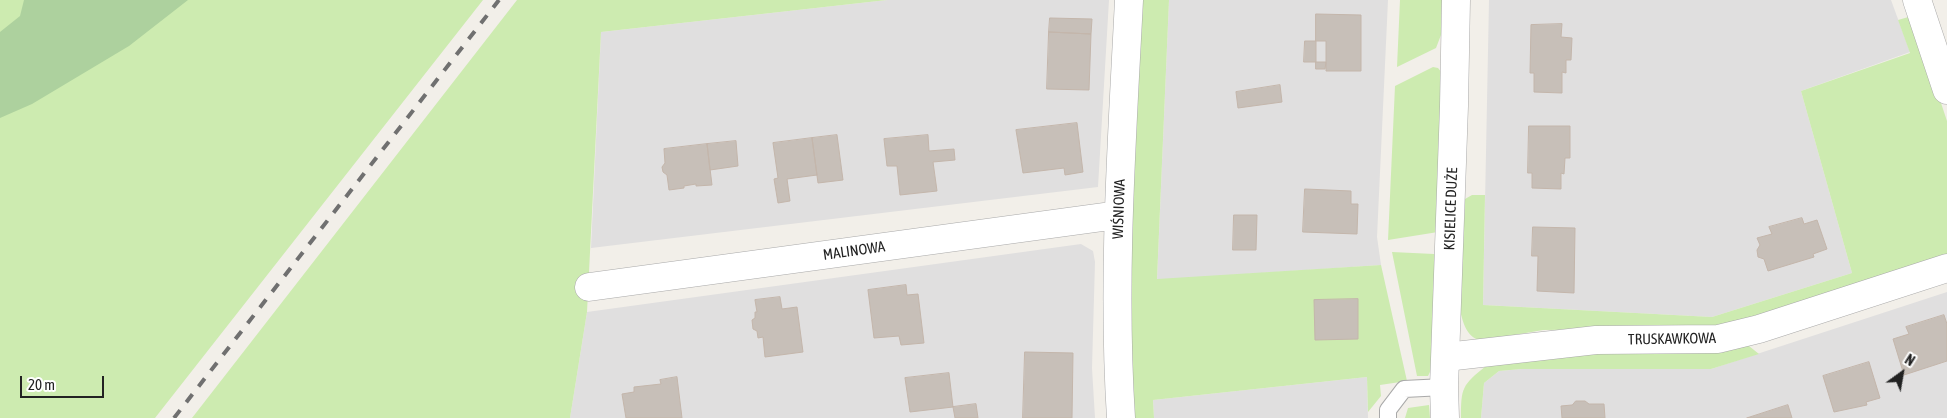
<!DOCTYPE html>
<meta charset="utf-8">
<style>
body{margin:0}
#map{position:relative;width:1947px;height:418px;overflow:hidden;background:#f2efe9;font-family:"Asap Condensed",sans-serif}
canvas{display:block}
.north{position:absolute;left:1877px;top:348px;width:50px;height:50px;-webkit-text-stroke:4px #fff;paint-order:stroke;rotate:32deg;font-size:14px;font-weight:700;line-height:20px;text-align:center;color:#222}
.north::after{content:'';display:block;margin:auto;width:18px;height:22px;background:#222;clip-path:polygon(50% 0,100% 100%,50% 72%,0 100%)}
.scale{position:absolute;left:20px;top:376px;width:84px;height:22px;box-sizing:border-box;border:2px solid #222;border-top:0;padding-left:6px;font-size:15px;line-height:18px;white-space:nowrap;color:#222;-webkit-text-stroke:4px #fff;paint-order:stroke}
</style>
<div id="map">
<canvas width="1947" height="418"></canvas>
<div class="north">N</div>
<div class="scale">20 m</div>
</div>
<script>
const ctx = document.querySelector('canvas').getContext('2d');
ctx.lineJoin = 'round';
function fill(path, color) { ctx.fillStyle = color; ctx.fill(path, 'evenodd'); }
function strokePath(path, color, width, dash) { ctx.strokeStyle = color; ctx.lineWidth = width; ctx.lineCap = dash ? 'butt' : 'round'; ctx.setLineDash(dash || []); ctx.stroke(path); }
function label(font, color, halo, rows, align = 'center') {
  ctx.font = font + ' "Asap Condensed",sans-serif'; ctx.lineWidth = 4; ctx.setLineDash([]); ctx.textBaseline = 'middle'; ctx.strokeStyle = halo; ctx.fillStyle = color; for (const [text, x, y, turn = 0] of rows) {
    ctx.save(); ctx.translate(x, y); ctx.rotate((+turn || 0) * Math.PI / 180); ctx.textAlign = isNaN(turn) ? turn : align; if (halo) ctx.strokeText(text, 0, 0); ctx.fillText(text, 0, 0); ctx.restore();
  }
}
fill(new Path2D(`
 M887,0H1109L1098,187L591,248L601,32Z
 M1169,0H1388L1377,237L1381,265L1157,280Z
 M1489,0H1891L1910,52L1801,91L1852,273L1712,317L1483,305Z
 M1081,244L1093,251L1095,262L1092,368L1095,418H570L587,312Z
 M1947,292V418H1481L1484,383L1499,371L1521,369H1711Z
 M1367,377L1368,418H1154L1153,400Z`), '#e0dfdf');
fill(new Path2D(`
 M0,0H483L155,418H0Z
 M517,0H887L601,32L587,312L570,418H192Z
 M1143,0H1169L1157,279L1381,265L1407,381L1380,385L1381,396L1368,412L1367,377L1153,400L1154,418H1130L1129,232Z
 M1400,0H1442L1441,35L1436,48L1397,67Z
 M1912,16L1947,121V257L1725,328L1543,330L1480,341C1466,335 1464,325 1460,311L1465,199L1472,195H1485L1483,305L1712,317L1852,273L1801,91L1910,53L1898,20Z
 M1433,67L1438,68L1442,73L1438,232L1388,240L1395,86Z
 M1392,252L1434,254L1438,259L1432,368L1428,376H1417Z
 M1749,346L1759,354L1711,369H1521L1499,371L1484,383L1481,418H1461C1461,388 1462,385 1486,366L1593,349L1711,350Z
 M1429,405L1430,418H1405L1408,408Z`), '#cdebb0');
fill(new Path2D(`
 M24,0H188L129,46L32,104L0,118V32L20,16Z`), '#add19e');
const building = new Path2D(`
 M1316,14L1361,15V71H1326V41H1316Z
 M1050,18L1092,19L1091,34L1049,32Z
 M1562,24L1561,37L1572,38L1571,60H1566V73L1562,72V93L1534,92V73H1530L1531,25Z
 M1049,32L1091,34L1089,90L1047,89Z
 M1305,41H1316V62H1304Z
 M1316,62H1326L1325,69H1316Z
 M1280,85L1282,102L1238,108L1236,92Z
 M1077,123L1083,172L1065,175L1064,168L1023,173L1016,130Z
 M1529,126H1570V158H1565L1564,174L1561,173V189L1532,188V173H1528Z
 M837,135L843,180L818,183L812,138Z
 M928,135L929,151L954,149L955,160L933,162L937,191L900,195L897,166H887L884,139Z
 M812,138L817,175L787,179L790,201L778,203L774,179L778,178L773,143Z
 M736,141L738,166L710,170L707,144Z
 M707,144L712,185L696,186V184L684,186V188L669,190L667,175L663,172L662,167L665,163L664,149Z
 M1305,189L1351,191V204H1358L1357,234L1303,232Z
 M1234,215H1257L1256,250H1233Z
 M1802,218L1804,224L1817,220L1827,249L1813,254L1814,257L1768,271L1764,259L1758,257L1757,250L1760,245L1757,238L1772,234L1769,227Z
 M1533,227L1575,228L1574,293L1537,291L1538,256H1532Z
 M906,285L907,295L918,294L924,343L901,345L899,336L874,338L868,290Z
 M780,297L782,309L797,307L803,352L765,357L763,337L758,338L757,331L753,329L752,320L755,318V312H757L755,300Z
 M1358,299V339L1315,340L1314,300Z
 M1944,315L1947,324V361L1904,375L1893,339L1909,334L1906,327Z
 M1025,352L1073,353L1072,418H1023Z
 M1869,362L1880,398L1866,402L1867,405L1834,412L1823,376Z
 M949,373L953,407L910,412L905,378Z
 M677,377L682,418H626L622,394L634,392V387L661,384L660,380Z
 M1576,401H1585L1589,404H1604L1605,418H1562L1561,406L1572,405Z
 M976,404L978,418H955L953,407Z
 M1788,405L1792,418H1747Z`);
fill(building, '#c7bfb8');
strokePath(building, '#c4b6ab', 1);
const service = new Path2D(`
 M1388,418V410L1404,389L1444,387`);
const minor = new Path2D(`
 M1917,0L1947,90
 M589,287L1118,215
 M1446,357L1596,340L1718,339L1759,329L1947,268
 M1121,418C1112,279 1122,139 1129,0`);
const tertiary = new Path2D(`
 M1445,418L1444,387L1454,106L1456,0`);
strokePath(service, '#a9a9a9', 18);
strokePath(minor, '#a9a9a9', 29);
strokePath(tertiary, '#a9a9a9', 29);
strokePath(service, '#fff', 16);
strokePath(minor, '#fff', 28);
strokePath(tertiary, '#fff', 28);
strokePath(new Path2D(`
 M174,418L499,0`), '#707070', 4, [10, 10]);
label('15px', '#222', '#fff', [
 ["WIŚNIOWA",1119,209,-88],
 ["KISIELICE DUŻE",1451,209,-88],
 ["MALINOWA",854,251,-8],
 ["TRUSKAWKOWA",1672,339,-1]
]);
</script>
